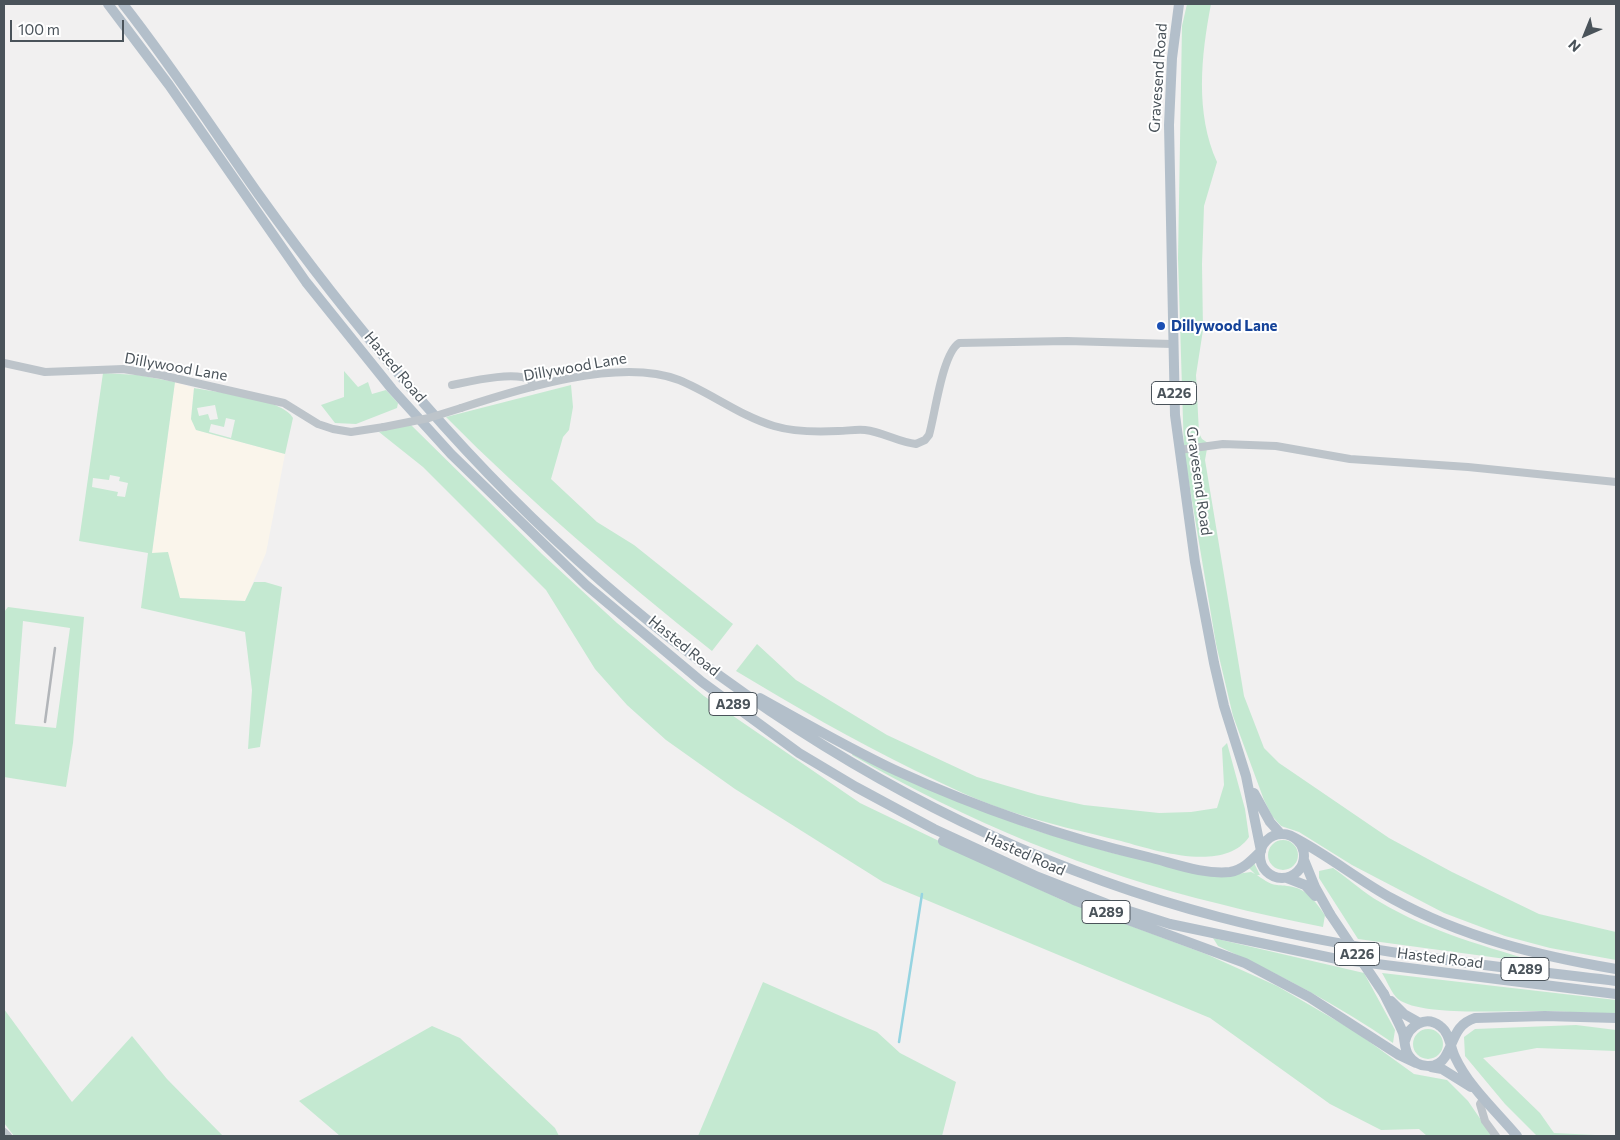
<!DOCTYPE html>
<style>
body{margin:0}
#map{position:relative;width:1620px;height:1140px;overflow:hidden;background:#f1f0f0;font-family:Commissioner,sans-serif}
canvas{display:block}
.frame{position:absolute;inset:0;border:5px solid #4a535a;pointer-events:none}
.north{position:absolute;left:1560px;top:10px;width:50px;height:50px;-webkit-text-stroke:4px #fff;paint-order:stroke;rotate:224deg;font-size:14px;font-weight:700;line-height:20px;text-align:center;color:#4a535a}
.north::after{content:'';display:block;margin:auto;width:18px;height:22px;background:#4a535a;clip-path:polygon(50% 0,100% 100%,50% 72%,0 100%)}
.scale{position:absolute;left:10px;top:20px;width:114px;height:22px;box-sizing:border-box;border:2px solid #4a535a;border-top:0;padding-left:6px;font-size:15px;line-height:18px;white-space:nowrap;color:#4a535a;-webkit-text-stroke:4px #fff;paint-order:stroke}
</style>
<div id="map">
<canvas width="1620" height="1140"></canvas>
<div class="frame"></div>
<div class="north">N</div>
<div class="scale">100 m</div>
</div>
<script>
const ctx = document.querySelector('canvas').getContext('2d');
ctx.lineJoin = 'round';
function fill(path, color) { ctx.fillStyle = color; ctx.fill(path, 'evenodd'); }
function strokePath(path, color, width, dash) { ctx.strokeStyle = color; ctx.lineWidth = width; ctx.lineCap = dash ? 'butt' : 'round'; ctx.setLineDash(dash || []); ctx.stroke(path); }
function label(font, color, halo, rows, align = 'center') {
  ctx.font = font + ' Commissioner,sans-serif'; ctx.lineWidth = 4; ctx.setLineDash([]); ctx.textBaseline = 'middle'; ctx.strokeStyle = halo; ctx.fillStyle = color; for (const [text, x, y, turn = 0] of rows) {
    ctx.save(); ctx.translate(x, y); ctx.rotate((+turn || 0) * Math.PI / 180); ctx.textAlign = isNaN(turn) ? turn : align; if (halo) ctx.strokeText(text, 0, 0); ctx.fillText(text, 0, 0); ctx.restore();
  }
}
fill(new Path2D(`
 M175,382L194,388L191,418L196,430L285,454L266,553L245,601L180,598L152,553Z`), '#faf5eb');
fill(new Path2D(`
 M1187,4H1211C1201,56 1195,113 1217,162L1204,206L1202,264L1203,330L1196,375L1199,433L1202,439L1208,443L1205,460L1244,696L1264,748L1279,763L1389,838L1452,872L1539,914L1616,932V960L1550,948L1505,936L1444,913L1352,865L1299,832L1281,826L1272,816L1264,800L1233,716L1216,644L1184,453L1178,258L1182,26Z
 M344,371L358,387L368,382L372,394L386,390L398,403L397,408L356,424L335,423L321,405L344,397Z
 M103,373L138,375L175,382L152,553L168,552L180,598L245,601L254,582H265L282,587L260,747L248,749L252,690L245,632L141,608L148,553L79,541ZM110,475L120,477L119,481L128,483L125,497L117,496L118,492L92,487L93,478L109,480Z
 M571,385L573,407L569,430L563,437L551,479L597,522L634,545L733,624L712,651C619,577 529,501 446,417Z
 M194,388C216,392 284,399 293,418L285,454L196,430L191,419ZM215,405L218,419L210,420L208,414L199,416L197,408ZM226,418L235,420L231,438L209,432L211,424L224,427Z
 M410,424L542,554L617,623L704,696L860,803L1064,901L1206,954L1277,986L1356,1032L1414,1074L1447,1080L1468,1101L1492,1136H1427L1419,1129L1381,1130L1330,1104L1210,1018L883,882L735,789L666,740L627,705L595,669L546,590L423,467L379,432Z
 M8,607L84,617L73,743L66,787L4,777V612ZM23,621L70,628L56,728L15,724Z
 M757,644L796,680L887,735L977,777L1038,795L1084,805L1159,813L1191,812L1217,808L1224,785L1222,748L1227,743L1245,809L1249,837C1224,873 1157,851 1121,841C1085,832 1048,824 1012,812C979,802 946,785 914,770C853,740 794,706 736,671Z
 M853,752L969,806L1034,830L1116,854L1229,875L1251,872L1255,874L1249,868L1254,863L1260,875H1257C1276,889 1275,883 1293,887C1308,890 1317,904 1325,915L1323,927C1289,920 1254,913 1220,904C1091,873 966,821 852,755Z
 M1268 855a15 15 0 1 1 30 0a15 15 0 1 1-30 0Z
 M1333,868C1349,879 1364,893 1380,902C1430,932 1488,947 1543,964L1358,939L1319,878V871Z
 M1213,938L1364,973L1395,1030L1393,1043C1338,1005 1279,974 1218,946Z
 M1382,973L1616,1000V1014C1589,1013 1562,1011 1535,1011C1505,1010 1421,1017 1398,999C1392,994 1387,981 1382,973Z
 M763,982L877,1032L900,1053L956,1082L942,1136H698Z
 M4,1009L72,1102L132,1036L167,1079L223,1136H14L4,1123Z
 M1576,1025L1616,1030V1051L1537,1048L1483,1058L1540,1113L1554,1133L1616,1136H1537L1505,1104L1465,1056L1464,1037L1475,1029Z
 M432,1026L460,1038L555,1128L559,1136H340L299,1101Z
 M1413 1044a15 15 0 1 1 30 0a15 15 0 1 1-30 0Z`), '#c4e9d1');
strokePath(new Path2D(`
 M899,1042L922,894`), '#96d4e1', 2.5);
strokePath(new Path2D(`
 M4,363L45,372L123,369L161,375L284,403L318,424L333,429L351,432L384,427
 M452,385C472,381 514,371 531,380L533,387
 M461,408C519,389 620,357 679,380C711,393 740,416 774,426C794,432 818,432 838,431C847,431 856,429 865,430C883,432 898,442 916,444L925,440L929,435C935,415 942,354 959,343L1067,341L1172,344
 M1179,450L1223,444L1276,446L1350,459L1468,467L1616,482
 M1484,1098L1480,1104L1485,1121L1496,1136
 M4,1132L8,1136`), '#bdc4ca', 8);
strokePath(new Path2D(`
 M108,4L169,85L306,282L392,389L451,454L586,585L702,682L799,753L856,787L934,829L1038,877L1107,904L1170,924L1337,959L1616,994
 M123,4C171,65 214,131 259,195C304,258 352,320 403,379C615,631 898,833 1219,917C1349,951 1483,965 1616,981
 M1179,4L1172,58L1169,125L1175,415L1195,562L1214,663L1224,706L1246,776L1261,851
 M760,698C805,723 850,749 897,771C978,808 1062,837 1148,857C1173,863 1204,875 1230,872C1243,870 1252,860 1261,851
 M1254,793L1270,822L1279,832
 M1260 856a22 22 0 1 1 44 0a22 22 0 1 1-44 0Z
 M1293,837C1328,855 1358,880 1393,899C1462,937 1539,956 1616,969
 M943,841L1074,900L1245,963L1309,997L1399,1055L1416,1063
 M1304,860L1315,887L1330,914
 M1287,878L1305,885L1315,896
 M1384,994C1390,1007 1398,1020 1403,1033C1405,1040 1404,1050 1409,1056C1417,1068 1437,1070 1445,1057C1455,1041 1454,1025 1475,1018L1545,1016L1616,1018
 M1391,1001L1404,1014L1420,1023
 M1405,1041C1409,1025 1426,1015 1440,1026C1450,1033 1450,1047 1455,1057C1469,1087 1496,1111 1517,1136
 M1431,1067L1442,1069L1471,1087`), '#b3bfca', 10);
strokePath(new Path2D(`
 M45,722L55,648`), '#b2b5b9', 2.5);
strokePath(new Path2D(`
 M384,427L429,418L461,408`), '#bdc4ca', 8);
strokePath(new Path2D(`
 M1330,914L1384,994`), '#b3bfca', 10);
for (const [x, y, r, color] of [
 [1161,326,5,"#1a4fb4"]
]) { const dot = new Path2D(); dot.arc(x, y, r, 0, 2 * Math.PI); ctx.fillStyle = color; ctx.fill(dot); strokePath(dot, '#fff', 2); }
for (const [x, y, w] of [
 [1174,393,45],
 [733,704,48],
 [1106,912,48],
 [1357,954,45],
 [1525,969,48]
]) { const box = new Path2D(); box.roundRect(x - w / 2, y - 11.5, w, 23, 4); ctx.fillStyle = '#fff'; ctx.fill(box); strokePath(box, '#4a535a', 1); }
label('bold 14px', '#4a535a', null, [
 ["A226",1174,393],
 ["A289",733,704],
 ["A289",1106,912],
 ["A226",1357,954],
 ["A289",1525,969]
]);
label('15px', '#4a535a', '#fff', [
 ["Gravesend Road",1158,78,-86],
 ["Dillywood Lane",176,367,10],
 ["Hasted Road",395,367,50],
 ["Dillywood Lane",575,367,-10],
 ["Gravesend Road",1199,481,82],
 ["Hasted Road",684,646,39],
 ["Hasted Road",1025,854,24],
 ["Hasted Road",1440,958,7]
]);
label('bold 15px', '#164399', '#fff', [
 ["Dillywood Lane",1171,326]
], 'left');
</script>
